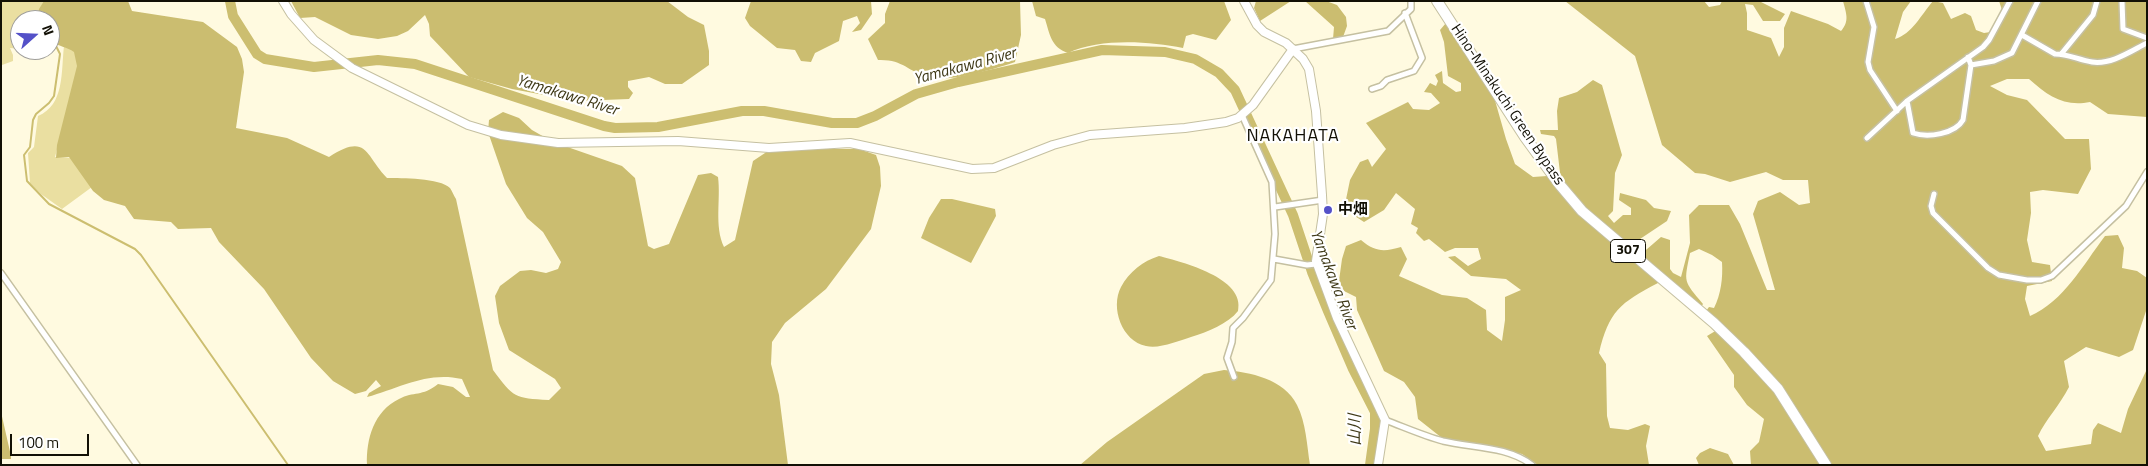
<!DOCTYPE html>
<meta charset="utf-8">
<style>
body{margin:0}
#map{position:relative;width:2148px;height:466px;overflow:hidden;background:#fffae0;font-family:"Titillium Web",sans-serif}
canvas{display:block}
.frame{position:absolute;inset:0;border:2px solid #121005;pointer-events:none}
.north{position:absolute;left:10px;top:10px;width:50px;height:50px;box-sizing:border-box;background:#fff;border:1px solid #a09f9b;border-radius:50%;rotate:70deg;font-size:14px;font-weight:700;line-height:20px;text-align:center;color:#121005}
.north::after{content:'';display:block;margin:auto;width:18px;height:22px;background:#5451c8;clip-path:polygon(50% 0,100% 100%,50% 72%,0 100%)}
.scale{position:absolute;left:10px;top:434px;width:79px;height:22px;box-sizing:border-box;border:2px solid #121005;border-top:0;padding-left:6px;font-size:15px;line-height:18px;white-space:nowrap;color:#121005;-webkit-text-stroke:4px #fff;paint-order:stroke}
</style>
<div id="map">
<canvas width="2148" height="466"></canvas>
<div class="frame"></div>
<div class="north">N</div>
<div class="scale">100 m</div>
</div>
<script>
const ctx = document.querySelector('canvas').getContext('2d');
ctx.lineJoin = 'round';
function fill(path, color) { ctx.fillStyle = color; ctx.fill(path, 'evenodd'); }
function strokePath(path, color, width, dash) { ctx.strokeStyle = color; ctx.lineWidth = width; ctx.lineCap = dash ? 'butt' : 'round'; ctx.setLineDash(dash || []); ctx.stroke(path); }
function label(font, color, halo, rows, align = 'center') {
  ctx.font = font + ' "Titillium Web","Noto Sans JP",sans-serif'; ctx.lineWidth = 4.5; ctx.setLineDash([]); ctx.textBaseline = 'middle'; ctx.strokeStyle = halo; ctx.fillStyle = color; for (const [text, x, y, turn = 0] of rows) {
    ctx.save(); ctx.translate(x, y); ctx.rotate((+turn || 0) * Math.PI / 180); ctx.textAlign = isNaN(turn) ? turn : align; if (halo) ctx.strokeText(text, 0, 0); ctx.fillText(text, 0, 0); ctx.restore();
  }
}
fill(new Path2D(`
 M1,1H46L33,20H20V49L10,48L13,55V61L2,65Z
 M64,46L76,51L79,65L55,157L72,158L92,187L62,209L41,194L30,183L28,153L34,147L38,116C65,105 61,71 64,46Z`), '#eadfa1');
fill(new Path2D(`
 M44,1H128L132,11L203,22L237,47L242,59L244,72L236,128L287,138L329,157C368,132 365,156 387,178C401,178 440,178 450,188C452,191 454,196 456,199L493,370C514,398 514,398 549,400L561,388L555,379L509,350L499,323L495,296L500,286L520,271L531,270L546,273L558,269L561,262L543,232L527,218L506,184L488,132L489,120L503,112L519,118L532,130L553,142L622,166L635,178L648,246L654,249L669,244L698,175L711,173L718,177C721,199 714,226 724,247L735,240L753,161L771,149H859L876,155L880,167L881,186L871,229L826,289L785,323L772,342L771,364L779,395L788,465H367C366,439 374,411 399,399C414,391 422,397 438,384L453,387L466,397H470L462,379C427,371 400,388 367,397L369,393L381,386L376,380L366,391L355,394L333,381L311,358L264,289L219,242L211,228L178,229L171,222L134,219L125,206L104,200L93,191L69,157L56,158L57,145L77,66L74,52C67,47 59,46 50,42V20H37L39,9Z
 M291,1H667L688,17L704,25L709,51V65L682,84H665L649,77L628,81V87L633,93L629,99L576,101L512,89L469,77L430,36L429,24L425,15L408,31L397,36L378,39L351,35L315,17L300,18Z
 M751,1H871L872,14L861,30L852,32L860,23L857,16L843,21L839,41L815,53L811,62L801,61L795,50L777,48L750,26L745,18Z
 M890,1H1020L1021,35L1015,62C994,69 949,83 928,77C907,71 903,59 878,60L868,39L885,23V14Z
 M1032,1H1224L1231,20L1216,40L1193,34L1186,36L1183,48C1149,41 1099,38 1068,53C1051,47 1050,35 1045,19L1036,16Z
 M1256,1H1291L1260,21L1254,8Z
 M1305,1H1326L1337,5L1346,17L1347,26L1343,37L1333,39L1334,27Z
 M1565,1H1704L1709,7L1720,5L1722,1H1759L1785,14L1780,21H1763L1753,5L1745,4L1747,13V30L1771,38L1779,57L1784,47V28L1791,11L1828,24L1841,31C1850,21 1846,13 1843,1H1911L1903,12L1895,39C1912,34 1921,15 1933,1L1943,3L1951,19L1965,13L1971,16L1976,30L1984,33L1997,31L2004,16L1999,1H2147V117L2108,114L2090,102C2064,107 2048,96 2029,79H2007L1990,86L2007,95L2027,100L2065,139H2089L2091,169L2078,194L2043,190L2030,192L2031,213L2027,240L2032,262L2050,265L2052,281L2027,286L2025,299L2030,316C2064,301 2083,265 2105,236L2118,235L2124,248L2122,268L2137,271L2147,278V308L2133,350L2119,357L2086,347L2064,361L2069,387C2060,405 2046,419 2038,436L2046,451L2091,444L2093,430L2098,423L2121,433L2128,409L2147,369V465H1830L1791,404L1706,311L1709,307L1714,308C1721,294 1723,278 1722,262L1712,255L1699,249L1690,253C1684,283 1683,280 1703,304L1701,307L1639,256L1661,237L1670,240V269L1673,273L1681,277L1690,243L1689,215L1699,205H1729L1740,224L1767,290H1775L1753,214L1758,201L1780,192L1799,205L1810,203L1808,180H1783L1766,172L1730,182L1705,174L1695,173L1662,145L1635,56Z
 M1446,23L1494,97L1506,139L1515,164L1533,177L1547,176L1573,208L1658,279V283C1620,303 1609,311 1599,353L1606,364L1607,416L1610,428L1628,430L1645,424L1650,426L1646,446L1649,465H1538L1522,454L1442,438L1418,419L1415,397L1404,382L1384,371L1357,310L1356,297L1338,288L1342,259L1346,246L1361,240C1375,252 1384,252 1401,247L1407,259L1399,276L1442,295L1467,298L1486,310L1487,330L1502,341L1505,320V297L1521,290L1506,279L1471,276L1448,257L1455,256L1468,266L1481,259L1478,248H1455L1445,252L1429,239L1424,241L1416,233L1418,228L1411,224L1415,209L1396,193L1384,210L1364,222L1344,209L1350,180L1360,162L1368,159L1372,167L1386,149L1366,123L1408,102L1413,109L1429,110L1440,103L1431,93L1424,92L1430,83L1436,86L1438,81L1435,75L1442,71L1443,83L1456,92L1461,91V83L1448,76L1444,42L1440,30Z
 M1593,80L1602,85L1622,155L1615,173L1613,211L1608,216L1614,223L1623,215H1631V208L1619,200L1620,193L1646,200L1654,208L1671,211L1667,221L1628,247L1580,202L1561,181L1556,139L1554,136L1541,134L1540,130H1558L1557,111L1559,98L1577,92Z
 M1159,256C1182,262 1246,278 1238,311C1228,324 1207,332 1191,337C1178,341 1160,349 1146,346C1122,341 1110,308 1121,287C1129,272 1143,261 1159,256Z
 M1717,330L1750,363L1778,396L1822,465H1751L1750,451L1759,442L1764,419L1747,405L1734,387V375L1707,336Z
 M1224,370C1250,372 1284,379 1297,405C1306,422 1307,446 1310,465H1080L1107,442L1204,374Z
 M1,412L11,456V459H1Z
 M1710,448L1728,454L1734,465H1699L1696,458L1700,453Z`), '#cbbd70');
fill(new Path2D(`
 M941,199H952L995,209L996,216L971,263L921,238L929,218Z`), '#ccbe70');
strokePath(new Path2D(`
 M36,20L47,1
 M50,43L56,46L60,54L54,96L49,103L36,114L33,120L30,147L24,155L27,181L49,204L135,249L141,255L288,465`), '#ccbe70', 2);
strokePath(new Path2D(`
 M230,1L233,16L257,54L265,59L314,67L378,60L415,64L604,126L615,128L658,127L742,111H764L832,123H857L875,116L916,94L958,82L1102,50L1165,52L1195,59L1219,73L1235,90L1293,215L1312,272L1328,311L1353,369L1375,412V429L1370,465`), '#ccbe70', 10);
const street = new Path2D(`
 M1866,1L1874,27L1868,62L1870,70L1897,111
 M2122,1L2123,29L2147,38
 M2022,35L2055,54C2068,54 2079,60 2092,62C2111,65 2131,51 2147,43
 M1293,49L1388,31L1411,9V1
 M2062,53L2093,15L2097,1
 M1971,65L1994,61L2012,53L2038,1
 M1372,89L1381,86L1387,80L1414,71L1422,58L1405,13
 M1907,101L1913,133C1928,138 1955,134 1963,120L1971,65L1968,57
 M1867,138L1907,101L1983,47L1989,40L2010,1
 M1934,194L1931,206L1933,213L1988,268L1999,275L2027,280H2041L2052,276L2126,206L2147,172
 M1275,207L1323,200
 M1274,259L1307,265L1316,264
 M1,273L137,465
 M1234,377L1227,358L1232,342L1233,328L1243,318L1271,280L1275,234L1272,182L1242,115
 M1385,420C1404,427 1424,436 1443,441C1473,448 1507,446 1532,465`);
const secondary = new Path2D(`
 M283,1L291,14L314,40L352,68L468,125L501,135L558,143L678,141L769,148L850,143L972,169L994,168L1053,145L1090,135L1185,128L1226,122L1238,118L1253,105L1293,49
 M1244,1L1257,25L1264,32L1286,43L1303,59L1309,69L1316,111L1322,195L1323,214L1316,261L1337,318L1385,420L1378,465`);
const highway = new Path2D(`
 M1437,1L1525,137L1560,185L1582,211L1714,323L1744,352L1778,389L1826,465`);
strokePath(street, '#c5c0a1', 8);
strokePath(secondary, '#c5c0a1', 10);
strokePath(highway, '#c5c0a1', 12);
strokePath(street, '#fff', 5);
strokePath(secondary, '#fff', 8);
strokePath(highway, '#fff', 10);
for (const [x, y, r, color] of [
 [1328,210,5,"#5451c8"]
]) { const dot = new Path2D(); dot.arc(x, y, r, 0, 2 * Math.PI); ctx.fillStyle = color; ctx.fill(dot); strokePath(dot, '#fff', 2); }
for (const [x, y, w] of [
 [1628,251,35]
]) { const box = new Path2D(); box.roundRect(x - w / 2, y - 11.5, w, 23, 4); ctx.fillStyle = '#fff'; ctx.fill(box); strokePath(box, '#121005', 1); }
label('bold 14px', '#121005', null, [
 ["307",1628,251]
]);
label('15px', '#121005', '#fff', [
 ["Hino-Minakuchi Green Bypass",1507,105,56]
]);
label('bold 15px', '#121005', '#fff', [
 ["中畑",1338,210]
], 'left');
label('italic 16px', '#3f3917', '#fff', [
 ["Yamakawa River",965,67,-15],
 ["Yamakawa River",567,96,17],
 ["Yamakawa River",1333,280,69],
 ["山川",1356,430,-90]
]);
ctx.letterSpacing = '1px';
label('18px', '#121005', '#fff', [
 ["NAKAHATA",1293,137]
]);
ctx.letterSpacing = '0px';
</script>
